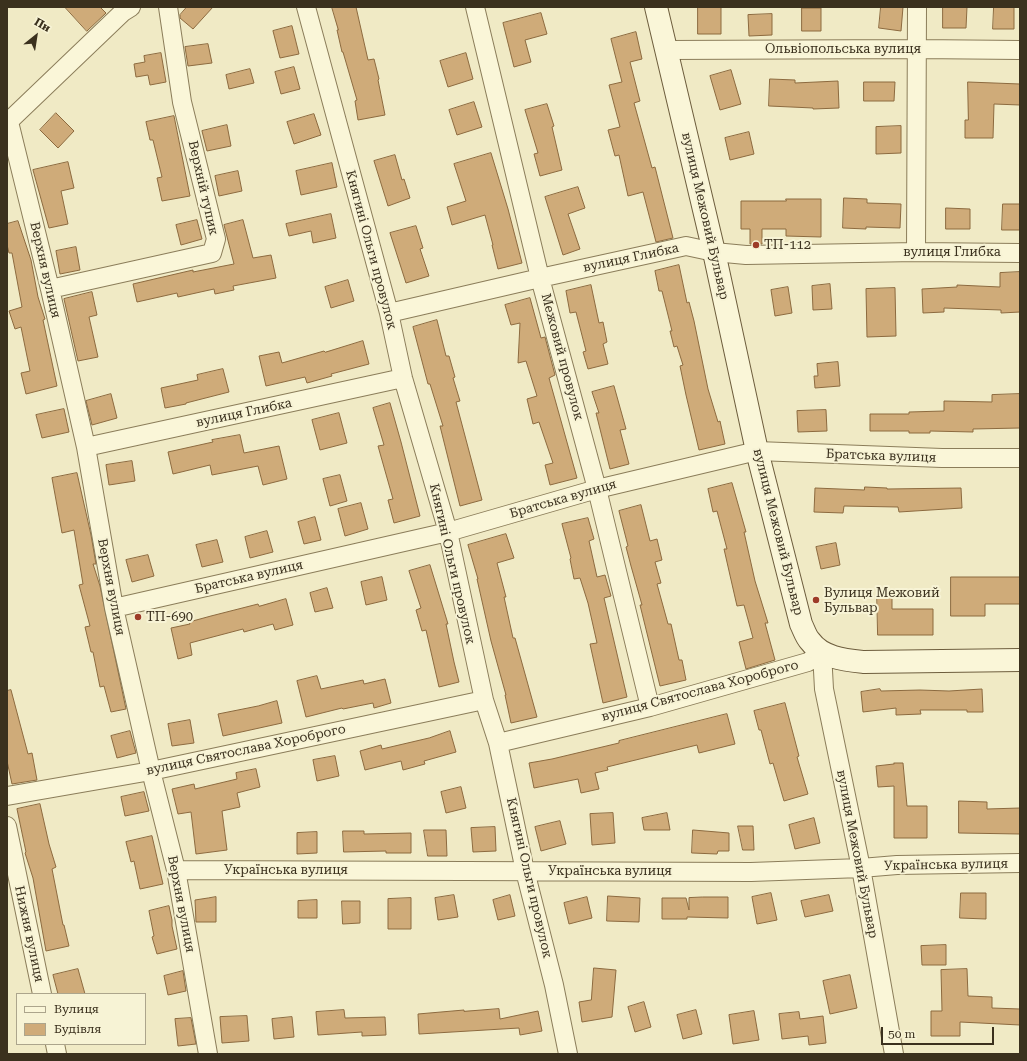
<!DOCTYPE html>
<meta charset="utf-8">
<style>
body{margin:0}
#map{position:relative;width:1027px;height:1061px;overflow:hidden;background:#f0eac5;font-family:"Roboto Serif",serif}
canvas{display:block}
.frame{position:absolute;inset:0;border:8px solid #3b311e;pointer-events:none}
.legend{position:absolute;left:16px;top:993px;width:130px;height:52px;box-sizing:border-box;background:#f7f3d5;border:1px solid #aca58c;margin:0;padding:5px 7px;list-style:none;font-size:12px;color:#3b311e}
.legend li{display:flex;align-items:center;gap:8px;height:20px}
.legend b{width:20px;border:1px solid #aca58c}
.north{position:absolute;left:16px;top:16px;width:40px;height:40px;-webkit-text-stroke:3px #f7f3d5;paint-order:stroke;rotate:30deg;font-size:11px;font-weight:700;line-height:16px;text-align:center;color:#3b311e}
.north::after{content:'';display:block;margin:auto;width:14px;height:18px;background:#3b311e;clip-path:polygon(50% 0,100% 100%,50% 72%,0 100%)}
.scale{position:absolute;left:881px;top:1027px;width:113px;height:18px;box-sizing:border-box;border:2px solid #3b311e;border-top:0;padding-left:5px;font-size:12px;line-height:14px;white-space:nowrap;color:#3b311e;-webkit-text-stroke:3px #f7f3d5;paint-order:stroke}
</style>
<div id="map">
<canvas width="1027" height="1061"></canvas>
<div class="frame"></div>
<ul class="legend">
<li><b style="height:5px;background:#faf6d8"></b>Вулиця</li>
<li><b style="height:11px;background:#cfab79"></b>Будівля</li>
</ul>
<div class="north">Пн</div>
<div class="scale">50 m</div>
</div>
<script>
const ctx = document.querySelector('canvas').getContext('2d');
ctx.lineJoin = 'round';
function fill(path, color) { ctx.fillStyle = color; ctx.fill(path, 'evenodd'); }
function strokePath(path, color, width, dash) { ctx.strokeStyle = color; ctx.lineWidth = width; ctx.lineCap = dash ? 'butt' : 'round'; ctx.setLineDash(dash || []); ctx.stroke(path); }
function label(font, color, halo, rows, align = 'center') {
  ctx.font = font + ' "Roboto Serif",serif'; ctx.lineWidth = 4; ctx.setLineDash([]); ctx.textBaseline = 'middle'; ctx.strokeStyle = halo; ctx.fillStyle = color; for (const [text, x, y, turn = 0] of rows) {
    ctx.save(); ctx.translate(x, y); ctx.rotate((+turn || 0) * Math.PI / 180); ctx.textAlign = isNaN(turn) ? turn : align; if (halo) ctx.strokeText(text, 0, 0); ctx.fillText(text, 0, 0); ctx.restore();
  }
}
const building = new Path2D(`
 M65,7H100L106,13L87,31Z
 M187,7H213L193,29L180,18V15Z
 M332,7H356L368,60L374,59L379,79L378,80L385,115L358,120L355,101L357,100L343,52H342L337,30H338Z
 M698,7H721V34H698Z
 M881,7H903L901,31L879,28Z
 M943,7H967L966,28H943Z
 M994,7H1014V29H993Z
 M802,8H821V31H802Z
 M541,13L547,34L525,40L531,62L514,67L503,23Z
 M772,14V35L749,36L748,15Z
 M292,26L299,54L280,58L273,31Z
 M636,32L642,59L630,62L640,101L634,103L652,168L655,167L673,238L656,242L643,192L628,196L619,155L615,156L608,130L620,127L609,85L622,82L611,39Z
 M208,44L212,63L188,66L185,47Z
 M161,53L166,82L150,85L148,75L136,77L134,64L145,62L144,56Z
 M466,53L473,79L448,87L440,61Z
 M294,67L300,89L281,94L275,72Z
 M250,69L254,83L229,89L226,75Z
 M731,70L741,104L720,110L710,76Z
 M770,79L795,80V83L838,81L839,108L813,109V108L769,106Z
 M864,82H895L894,101H864Z
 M968,82L1020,84V105L994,104L993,138H965V120H968Z
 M474,102L482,127L457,135L449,110Z
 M547,104L554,126L552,127L562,170L540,176L534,154L538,153L525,110Z
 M56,113L74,131L58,148L40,130Z
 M314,114L321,135L294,144L287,122Z
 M174,116L190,196L162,201L157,178L162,177L153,140H150L146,122Z
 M227,125L231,146L207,151L202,131Z
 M901,126V153L876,154V127Z
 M749,132L754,154L730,160L725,138Z
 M491,153L508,209L522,263L498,269L492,245H493L485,215L452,225L447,207L466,201L454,164Z
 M395,155L402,180L404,179L410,198L388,206L374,161Z
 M68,162L74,188L61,191L68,224L49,228L33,170Z
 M332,163L337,187L301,195L296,171Z
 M238,171L242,191L219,196L215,176Z
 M578,187L585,208L568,214L580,249L563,255L545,197Z
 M844,198L867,199V203L901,204L900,228L866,227V229L843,228Z
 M786,199H821V237L786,236V229H762V244H750V229H741V201H786Z
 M1003,204H1020V230H1002Z
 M946,208L970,209V229H946Z
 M331,214L336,238L313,243L311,231L289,236L286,224Z
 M197,220L202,239L181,245L176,225Z
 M243,220L253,258L271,255L276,278L233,286L234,290L215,294L214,289L178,297L177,293L137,302L133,284L193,270V272L234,264L224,225Z
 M18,221L31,260L38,297L45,319L43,320L57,386L26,394L21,373L30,371L21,327L15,329L9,311L22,307L12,253H9L7,245V224Z
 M416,226L423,248L420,249L429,276L406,283L390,233Z
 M76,247L80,270L60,274L56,251Z
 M679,265L687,303L689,302L694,321L708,389L718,422L720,421L725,444L699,450L686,395L680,366L683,365L677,346L674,347L670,331H672L662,291H659L655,271Z
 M1020,272V312L1001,313V310L944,308V312L923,313L922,289L957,287V285L1000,287V273Z
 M348,280L354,301L331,308L325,287Z
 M830,284L832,309L813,310L812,286Z
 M591,285L599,323L603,322L607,342L603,344L608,364L588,369L583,352L586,351L576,312L570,313L566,291Z
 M788,287L792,313L775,316L771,290Z
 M895,288L896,336L867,337L866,289Z
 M92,292L97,315L89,317L98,357L78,361L64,299Z
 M530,298L541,338L545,337L555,375L549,378L577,478L550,485L545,465L553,463L539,422L533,424L527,399L537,396L526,361L518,363L520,323L511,325L505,305Z
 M437,320L446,356H449L455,377L453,378L460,401L456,402L482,500L460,506L440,426H443L430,384H428L413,327Z
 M363,341L369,364L331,374L332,376L307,383L305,377L266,386L259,356L279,352L282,363L324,351L325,352Z
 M838,362L840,386L815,388L814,376H818L817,364Z
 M223,369L229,392L186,403V404L165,408L161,388L198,380L197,375Z
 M614,386L626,429L620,430L629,464L610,469L596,413H599L592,392Z
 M111,394L117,418L92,425L86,401Z
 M1020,394V428L973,429V432L930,431V433H909V431H870V414H909V412L944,411V401L992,402V395Z
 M390,403L401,442L420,516L394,523L388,500L393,499L378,446L384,445L373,408Z
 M64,409L69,432L42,438L36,415Z
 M826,410L827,431L798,432L797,411Z
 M339,413L347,443L320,450L312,420Z
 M240,435L244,453L279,446L287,479L263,485L258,466L212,475L210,465L173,474L168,452L213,442L212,440Z
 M132,461L135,481L109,485L106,465Z
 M77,473L91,535L96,564H93L100,586L126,709L111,712L104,686L100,687L93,652H91L85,627L90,626L79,585L83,584L74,530L62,533L52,478Z
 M340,475L347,501L330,506L323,479Z
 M732,483L746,532H744L755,581L768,623H765L775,660L746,669L739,642L753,638L744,605L737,606L724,549H727L717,511L713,512L708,489Z
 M865,487L887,488V489L961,488L962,508L899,512L898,507L844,506L843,513L814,512L815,488L864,490Z
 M361,503L368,529L345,536L338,509Z
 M641,505L650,541L657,539L662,560L655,562L661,583L657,584L668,624H671L679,660H682L686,680L660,686L640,605H642L631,566L626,547L628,546L619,511Z
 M315,517L321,540L304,544L298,522Z
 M588,518L594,539L589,541L597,577L605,575L611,596L604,598L627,697L603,703L590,644L597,643L588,603L580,578L574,579L570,559L571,558L562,524Z
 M267,531L273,552L250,558L245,537Z
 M506,534L514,558L497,563L506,597H504L513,638H515L537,717L511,723L505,695H506L491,641L477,579H478L468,545Z
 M217,540L223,562L202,567L196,545Z
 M836,543L840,565L821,569L816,547Z
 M148,555L154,576L132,582L126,560Z
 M430,565L448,624H446L454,662L459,682L439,687L426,630L422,631L416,610L421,608L409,571Z
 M382,577L387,600L366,605L361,582Z
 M951,577H1020V604H985V616H951Z
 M327,588L333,608L315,612L310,593Z
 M877,590H892V609H933V635H878Z
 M286,599L293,625L275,630L273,624L244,632L243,629L190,643L192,655L178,659L171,628L190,624L189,622L211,616L258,604L259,606Z
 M317,676L321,689L363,680L364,684L385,679L391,703L374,708L373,703L343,709L342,708L306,717L297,681Z
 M880,689L881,691L920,690L949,691L982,689L983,712H967V710H920L921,714L896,715V708L863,712L861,692Z
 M11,690L28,754L32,753L37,780L12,784L7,761V691Z
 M277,701L282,723L223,736L218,714L258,706Z
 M785,703L799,756L797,757L808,794L784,801L773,763L770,764L761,730H759L754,711Z
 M727,714L735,744L699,753L697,745L607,767L608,770L595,773L599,789L581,793L578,779L534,788L529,763L552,759L619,743V741Z
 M190,720L194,743L172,746L168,724Z
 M130,731L136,753L117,758L111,736Z
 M450,731L456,752L424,761L425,764L403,770L401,761L365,770L360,751L381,745L382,749L429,738Z
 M335,756L339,776L317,781L313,760Z
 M894,763H903L907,806H927V838H894V786L878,787L876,766L894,764Z
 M256,769L260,787L237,793L240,807L222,811L227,850L196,854L191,812L178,814L172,789L194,784L195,789L237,779L236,773Z
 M461,787L466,808L446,813L441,792Z
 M144,792L149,811L125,816L121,797Z
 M959,801L987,802V809L1020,808V834L959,833Z
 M40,804L49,844L56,867L52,869L63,925H64L69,946L46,951L33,878L25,853L26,852L17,809Z
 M613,813L615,843L592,845L590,814Z
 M667,813L670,830H644L642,818Z
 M814,818L820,843L795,849L789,825Z
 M560,821L566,844L541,851L535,827Z
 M738,826H753L754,850H743Z
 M495,827L496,851L473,852L471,828Z
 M424,830H446L447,856H428Z
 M693,830L729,833V851H718L717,854L692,853Z
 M343,831H364V834L411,833V853H386V851L344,852Z
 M317,832V853L297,854V833Z
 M152,836L163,884L140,889L134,861L131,862L126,842Z
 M771,893L777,920L757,924L752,897Z
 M961,893H986V919L960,918Z
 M454,895L458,917L438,920L435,898Z
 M510,895L515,916L498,920L493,900Z
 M829,895L833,911L805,917L801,901Z
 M608,896L640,898L639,922L607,921Z
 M216,897V922H196L195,900L208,898Z
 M587,897L592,918L569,924L564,903Z
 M703,897H728V918L687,917V919H662V898H686L689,910V898Z
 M411,898V929H388V899Z
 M317,900V918H298V901Z
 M342,901H360V923L343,924Z
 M169,906L172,920V926L177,949L157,954L152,937L154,936L149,911Z
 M946,945V965H922L921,946Z
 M594,968L616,970L612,1017L582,1022L579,1002L591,1000Z
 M78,969L85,994H58L53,975Z
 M967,969L968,996L992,997V1008L1020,1009V1025L960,1022V1036H931V1011H942L941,970Z
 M183,971L186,991L168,995L164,976Z
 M850,975L857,1008L830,1014L823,981Z
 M644,1002L651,1027L635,1032L628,1007Z
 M499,1009L500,1019L538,1011L542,1031L520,1035L519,1028L419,1034L418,1014L464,1010V1011Z
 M344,1010L345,1018L385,1017L386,1035L362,1036V1032L318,1035L316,1012Z
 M696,1010L702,1034L683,1039L677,1015Z
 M754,1011L759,1040L733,1044L729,1015Z
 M799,1012L800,1019L823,1016L826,1043L809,1045L808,1036L782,1039L779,1014Z
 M247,1016L249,1041L222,1043L220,1017Z
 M292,1017L294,1037L274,1039L272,1019Z
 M191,1018L196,1044L178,1046L175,1019Z`);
fill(building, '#cfab79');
strokePath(building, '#8c6a3f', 1);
const street = new Path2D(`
 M306,7L389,313L403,378L448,532L484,700L498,743L525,871L554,985L568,1054
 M475,7L540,278L597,489L650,707
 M667,50L917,49L1020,50
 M9,122L50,289L86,447L114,608L151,771L176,870L208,1054
 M7,123L123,12L131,7
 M916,252L917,7
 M50,289L212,253L216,239L182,102L168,7
 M389,313L540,278L686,246L714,252L746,255L916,252L1020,253
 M86,447L403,378
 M114,608L448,532L597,489L757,451L942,458H1020
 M822,652L824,689L861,868L894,1054
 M498,743L650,707L808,662L822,652
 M7,796L151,771L484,700
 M7,826L42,994
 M176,870L751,872L861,868L897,865L1020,863
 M55,1044L57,1054`);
const secondary = new Path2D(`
 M656,7L714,252L757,451L801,624C804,630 806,637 810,641C822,658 845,660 864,662L1020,660`);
strokePath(street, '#8b7d5a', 20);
strokePath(secondary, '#6d5d3d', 24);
strokePath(street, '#faf6d8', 18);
strokePath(secondary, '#faf6d8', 22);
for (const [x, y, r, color] of [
 [756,245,4,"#9d3b28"],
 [816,600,4,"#9d3b28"],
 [138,617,4,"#9d3b28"]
]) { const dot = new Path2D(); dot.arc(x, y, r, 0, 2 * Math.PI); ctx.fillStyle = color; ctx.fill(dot); strokePath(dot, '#f7f3d5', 1.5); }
label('13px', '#3b311e', '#f7f3d5', [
 ["Ольвіопольська вулиця",843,49],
 ["Верхній тупик",203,188,77],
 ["вулиця Межовий Бульвар",705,216,77],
 ["Княгині Ольги провулок",371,250,75],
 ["вулиця Глибка",952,252],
 ["вулиця Глибка",631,258,-12],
 ["Верхня вулиця",45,270,77],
 ["Межовий провулок",562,357,75],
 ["вулиця Глибка",244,413,-12],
 ["Братська вулиця",881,456,2],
 ["Братська вулиця",563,499,-16],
 ["вулиця Межовий Бульвар",778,532,76],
 ["Княгині Ольги провулок",452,564,77],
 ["Братська вулиця",249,577,-13],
 ["Верхня вулиця",111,587,79],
 ["вулиця Святослава Хороброго",700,691,-15],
 ["вулиця Святослава Хороброго",246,750,-12],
 ["вулиця Межовий Бульвар",857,854,79],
 ["Українська вулиця",946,865,-1],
 ["Українська вулиця",286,870],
 ["Українська вулиця",610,871],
 ["Княгині Ольги провулок",529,878,77],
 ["Верхня вулиця",181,904,79],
 ["Нижня вулиця",29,934,78]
]);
label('13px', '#3b311e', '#f7f3d5', [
 ["ТП-112",764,245],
 ["Вулиця Межовий",824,593],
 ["Бульвар",824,608],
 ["ТП-690",146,617]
], 'left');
</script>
